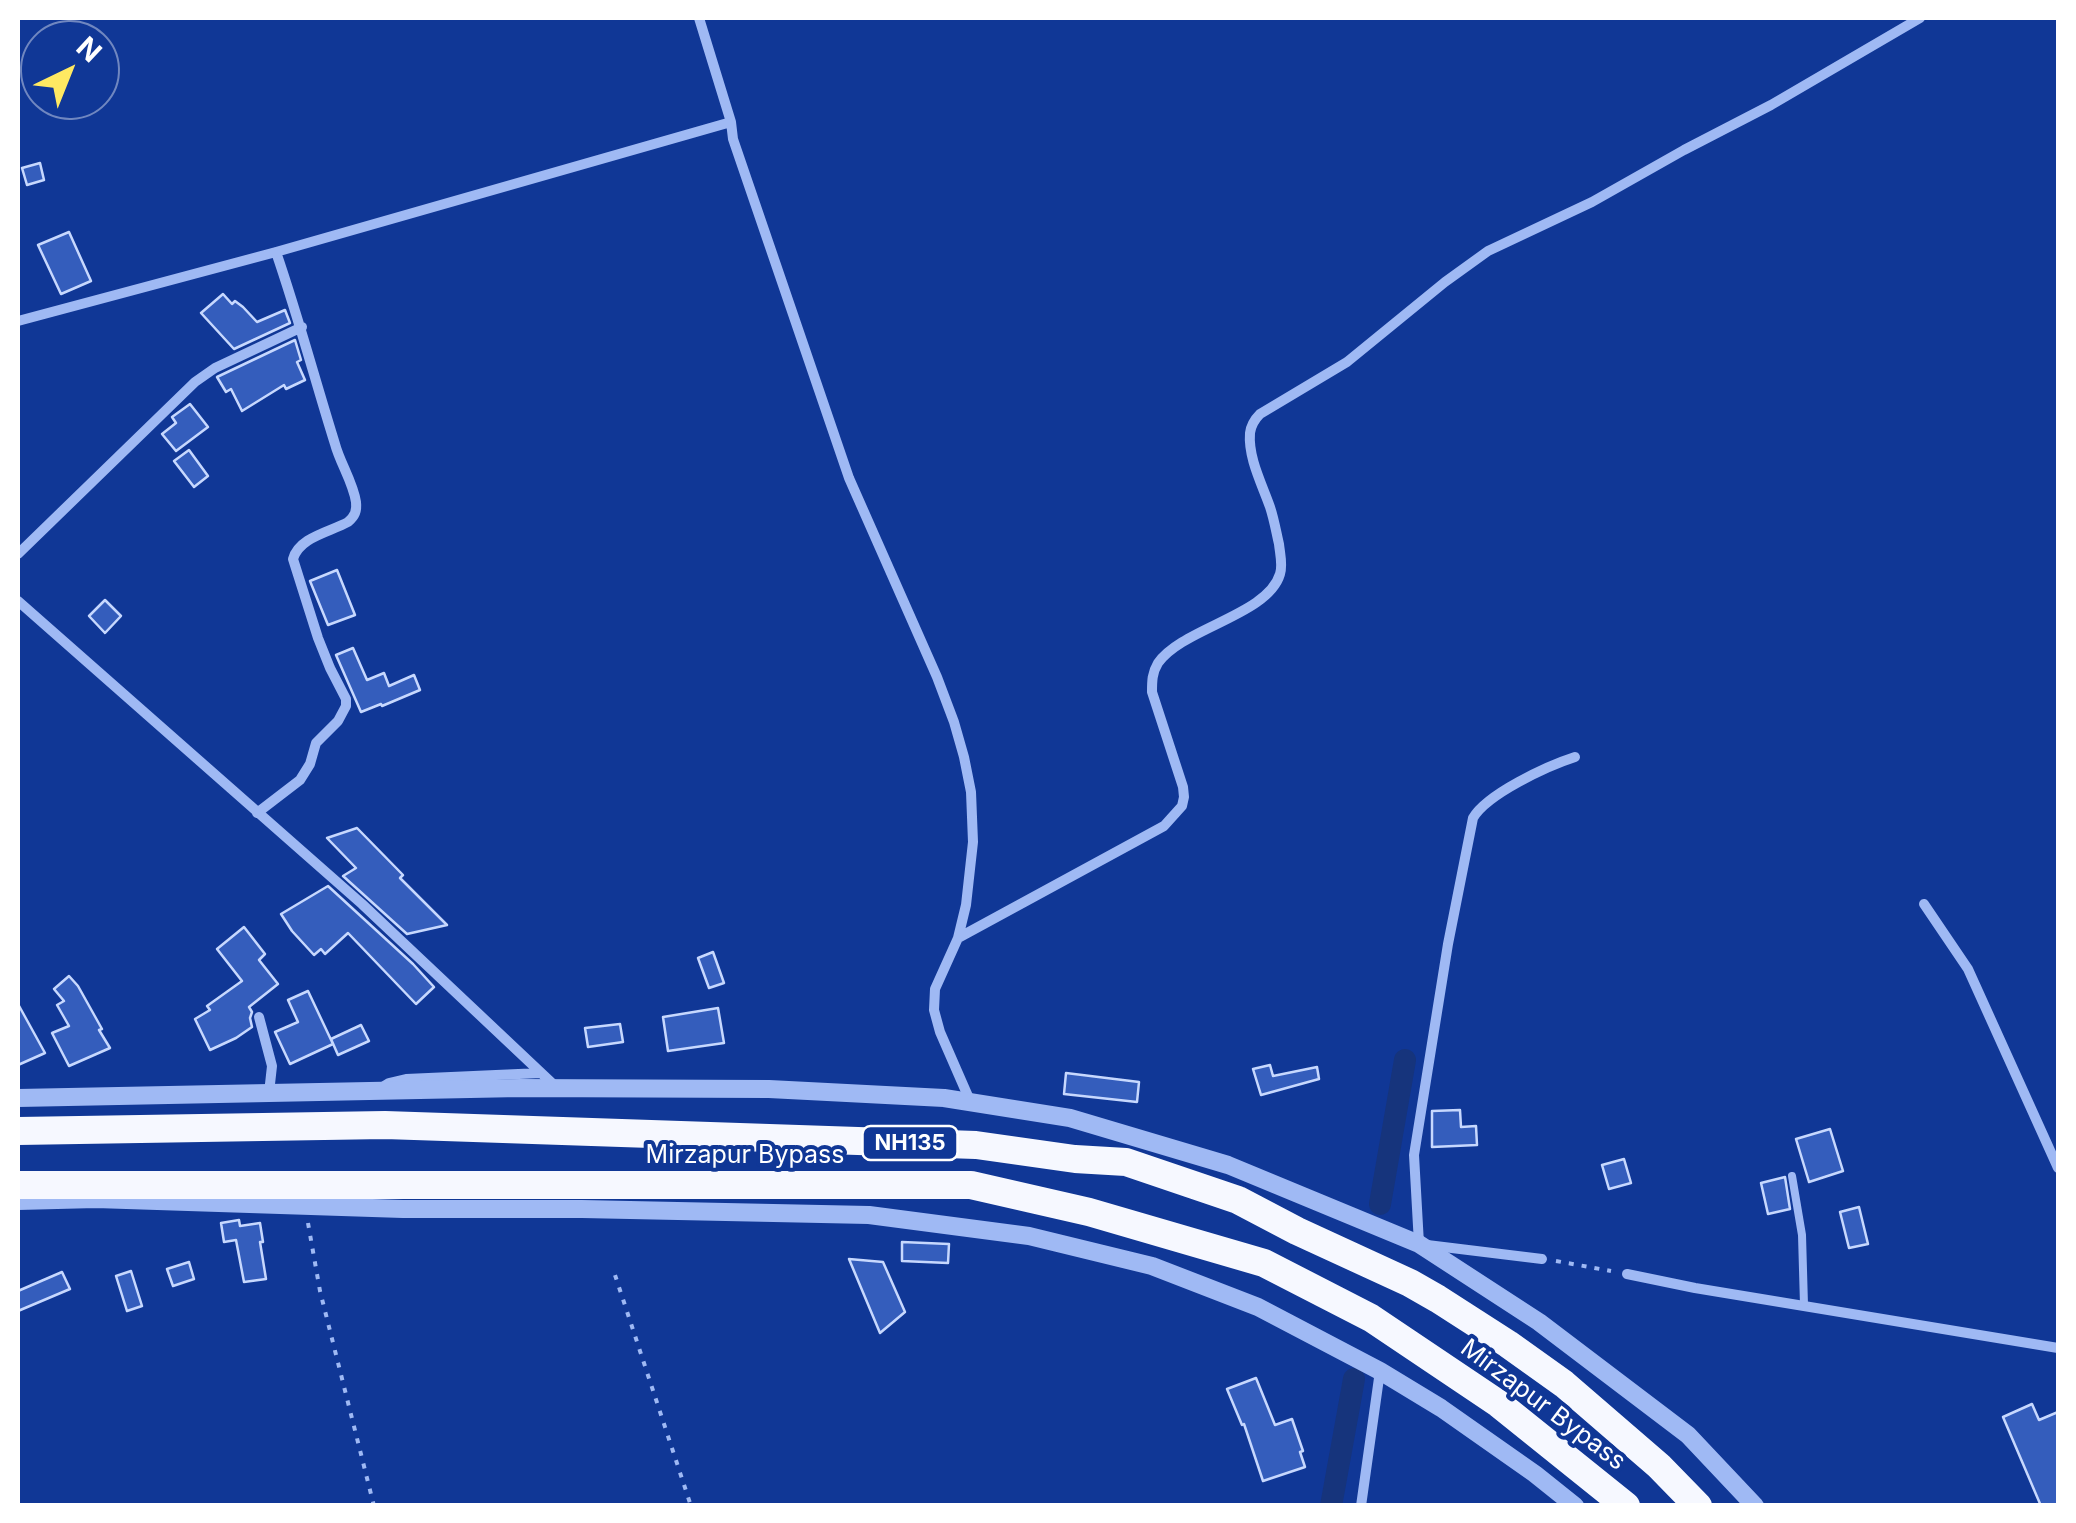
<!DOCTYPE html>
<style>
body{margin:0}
#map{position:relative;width:2076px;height:1523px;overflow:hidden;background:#103796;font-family:Inter,sans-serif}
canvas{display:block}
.frame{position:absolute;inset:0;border:20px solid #fff;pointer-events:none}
.north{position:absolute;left:20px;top:20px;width:100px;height:100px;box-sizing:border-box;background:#103796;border:2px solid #7087c0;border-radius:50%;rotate:43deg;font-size:28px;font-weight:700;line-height:40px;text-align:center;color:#fff}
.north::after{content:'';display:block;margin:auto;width:35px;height:45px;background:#ffe962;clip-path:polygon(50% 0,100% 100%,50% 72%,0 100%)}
</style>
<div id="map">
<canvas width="2076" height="1523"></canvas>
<div class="frame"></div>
<div class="north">N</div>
</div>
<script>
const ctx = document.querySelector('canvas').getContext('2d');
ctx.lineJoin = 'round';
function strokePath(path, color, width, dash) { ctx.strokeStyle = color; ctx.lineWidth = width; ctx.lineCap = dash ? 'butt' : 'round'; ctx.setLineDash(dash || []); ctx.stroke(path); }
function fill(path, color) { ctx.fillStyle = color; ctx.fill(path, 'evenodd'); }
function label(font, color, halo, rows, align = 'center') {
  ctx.font = font + ' Inter,sans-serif'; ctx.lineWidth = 8; ctx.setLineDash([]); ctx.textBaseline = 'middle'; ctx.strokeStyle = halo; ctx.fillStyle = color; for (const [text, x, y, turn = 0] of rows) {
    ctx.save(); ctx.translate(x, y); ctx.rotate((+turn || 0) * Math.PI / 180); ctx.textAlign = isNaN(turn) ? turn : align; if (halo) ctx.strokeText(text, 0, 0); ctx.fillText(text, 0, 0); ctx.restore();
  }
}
strokePath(new Path2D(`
 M1380,1204L1405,1060
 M1331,1506L1354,1379`), '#16347c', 22);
const building = new Path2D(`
 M40,163L44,180L27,185L22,168Z
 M69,232L91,281L61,294L38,245Z
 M223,294L232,304L235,301L243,307L257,322L285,310L290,323L234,349L201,313Z
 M295,340L301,360L297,362L305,380L286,389L284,385L242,411L231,389L226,392L217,377Z
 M190,404L208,427L176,451L162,434L176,423L172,417Z
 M189,450L208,476L194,487L174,461Z
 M337,570L355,615L328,625L310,581Z
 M105,600L121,616L105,633L89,616Z
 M353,648L367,680L384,673L389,686L414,675L420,690L382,706L381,704L361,712L336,655Z
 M357,828L403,875L400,878L447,925L407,934L343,876L356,868L327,838Z
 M328,886L413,964L434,987L416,1004L348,933L325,954L321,949L314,955L292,931L281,914Z
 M244,927L265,954L259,960L278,984L249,1007L252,1012L250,1018L252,1027L236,1038L210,1050L195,1019L210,1010L207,1006L242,981L217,949Z
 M713,952L724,983L709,988L698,958Z
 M69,976L78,986L102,1029L99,1030L110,1048L69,1066L52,1033L69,1026L57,1005L64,1001L54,989Z
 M308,991L333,1044L290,1064L275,1032L298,1022L288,1000Z
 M18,1004L45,1053L18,1065Z
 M718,1008L724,1043L668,1051L663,1017Z
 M620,1024L623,1042L588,1047L585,1028Z
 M361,1025L369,1041L338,1055L331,1039Z
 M1270,1065L1273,1076L1317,1067L1319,1079L1261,1095L1253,1069Z
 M1066,1073L1139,1082L1137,1102L1064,1094Z
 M1460,1110L1461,1127L1476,1126L1477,1145L1432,1147V1111Z
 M1830,1129L1843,1171L1809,1182L1796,1139Z
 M1624,1159L1631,1183L1609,1189L1602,1165Z
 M1785,1177L1790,1209L1768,1214L1761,1183Z
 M1859,1207L1868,1244L1849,1248L1840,1212Z
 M239,1220L240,1226L260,1223L263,1242H260L266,1279L244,1282L236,1240L224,1242L221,1223Z
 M902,1242L949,1244L948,1263L902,1261Z
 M849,1259L883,1262L905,1312L880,1333Z
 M189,1262L194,1279L173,1286L167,1269Z
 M131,1271L142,1306L127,1311L116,1276Z
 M62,1272L70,1289L18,1311V1291Z
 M1256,1378L1275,1425L1292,1419L1303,1451L1300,1452L1305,1467L1263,1481L1244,1424L1242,1425L1227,1389Z
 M2032,1404L2039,1420L2058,1412V1506H2041L2003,1417Z`);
fill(building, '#345dbc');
strokePath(building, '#c7d8fe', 2.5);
strokePath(new Path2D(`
 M308,1223L320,1291L374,1506
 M1556,1261L1611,1271
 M615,1275L691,1506`), '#9fb9f4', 4, [5, 8]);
strokePath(new Path2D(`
 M1792,1176L1802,1235L1804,1305`), '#9fb9f4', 8);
strokePath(new Path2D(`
 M699,18L731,122L733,139L849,478L937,677L954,722L964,757L971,792L973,842L966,905L958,938L935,989L934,1010L940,1032L971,1103
 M18,321L276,252L731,122
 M18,554L195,382L215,368L302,327
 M18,601L362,904L555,1086
 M257,813L300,780L310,764L316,743L338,721L346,706V699L330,668L318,638L293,559C299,537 330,532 348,522C355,516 357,511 356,502C353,482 340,463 335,444C315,380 298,316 276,252
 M1924,904L1968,969L2058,1168
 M958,938L1164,826L1182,806L1184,797L1183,787L1152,692C1152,681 1152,673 1158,663C1182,628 1268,615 1280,574C1283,565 1280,554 1279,544C1276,531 1274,519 1270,507C1262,484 1248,458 1250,433C1251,425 1254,420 1260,414L1347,362L1445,282L1488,251L1592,202L1684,150L1771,105L1920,18
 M259,1017L272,1066L269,1093
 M381,1088L389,1083L406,1079L541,1073
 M1542,1259L1419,1244L1414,1155L1448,944L1473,818C1487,794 1547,766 1575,757
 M1627,1274L1695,1288L2058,1348
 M1361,1506L1380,1371`), '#9fb9f4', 10);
strokePath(new Path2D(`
 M18,1098L520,1088L769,1089L944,1098L1070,1118L1228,1165L1419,1244L1539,1322L1688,1435L1755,1506
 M18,1201L96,1199L403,1209H582L869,1215L1029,1236L1152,1266L1258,1307L1380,1371L1441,1408L1535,1474L1575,1506`), '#9fb9f4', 18);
strokePath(new Path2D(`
 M18,1131L385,1125L976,1145L1075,1159L1126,1162L1238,1200L1297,1231L1410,1283L1438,1299L1508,1344L1564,1384L1659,1466L1698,1506
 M18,1185H971L1089,1212L1264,1263L1371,1318L1499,1404L1626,1506`), '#f6f8ff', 28);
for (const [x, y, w] of [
 [910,1143,95]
]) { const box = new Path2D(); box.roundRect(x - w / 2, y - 17, w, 34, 8); ctx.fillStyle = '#103796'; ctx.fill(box); strokePath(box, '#fff', 2.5); }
label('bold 22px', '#fff', null, [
 ["NH135",910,1143]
]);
label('25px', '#fff', '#103796', [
 ["Mirzapur Bypass",745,1155],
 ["Mirzapur Bypass",1543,1405,37]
]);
</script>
